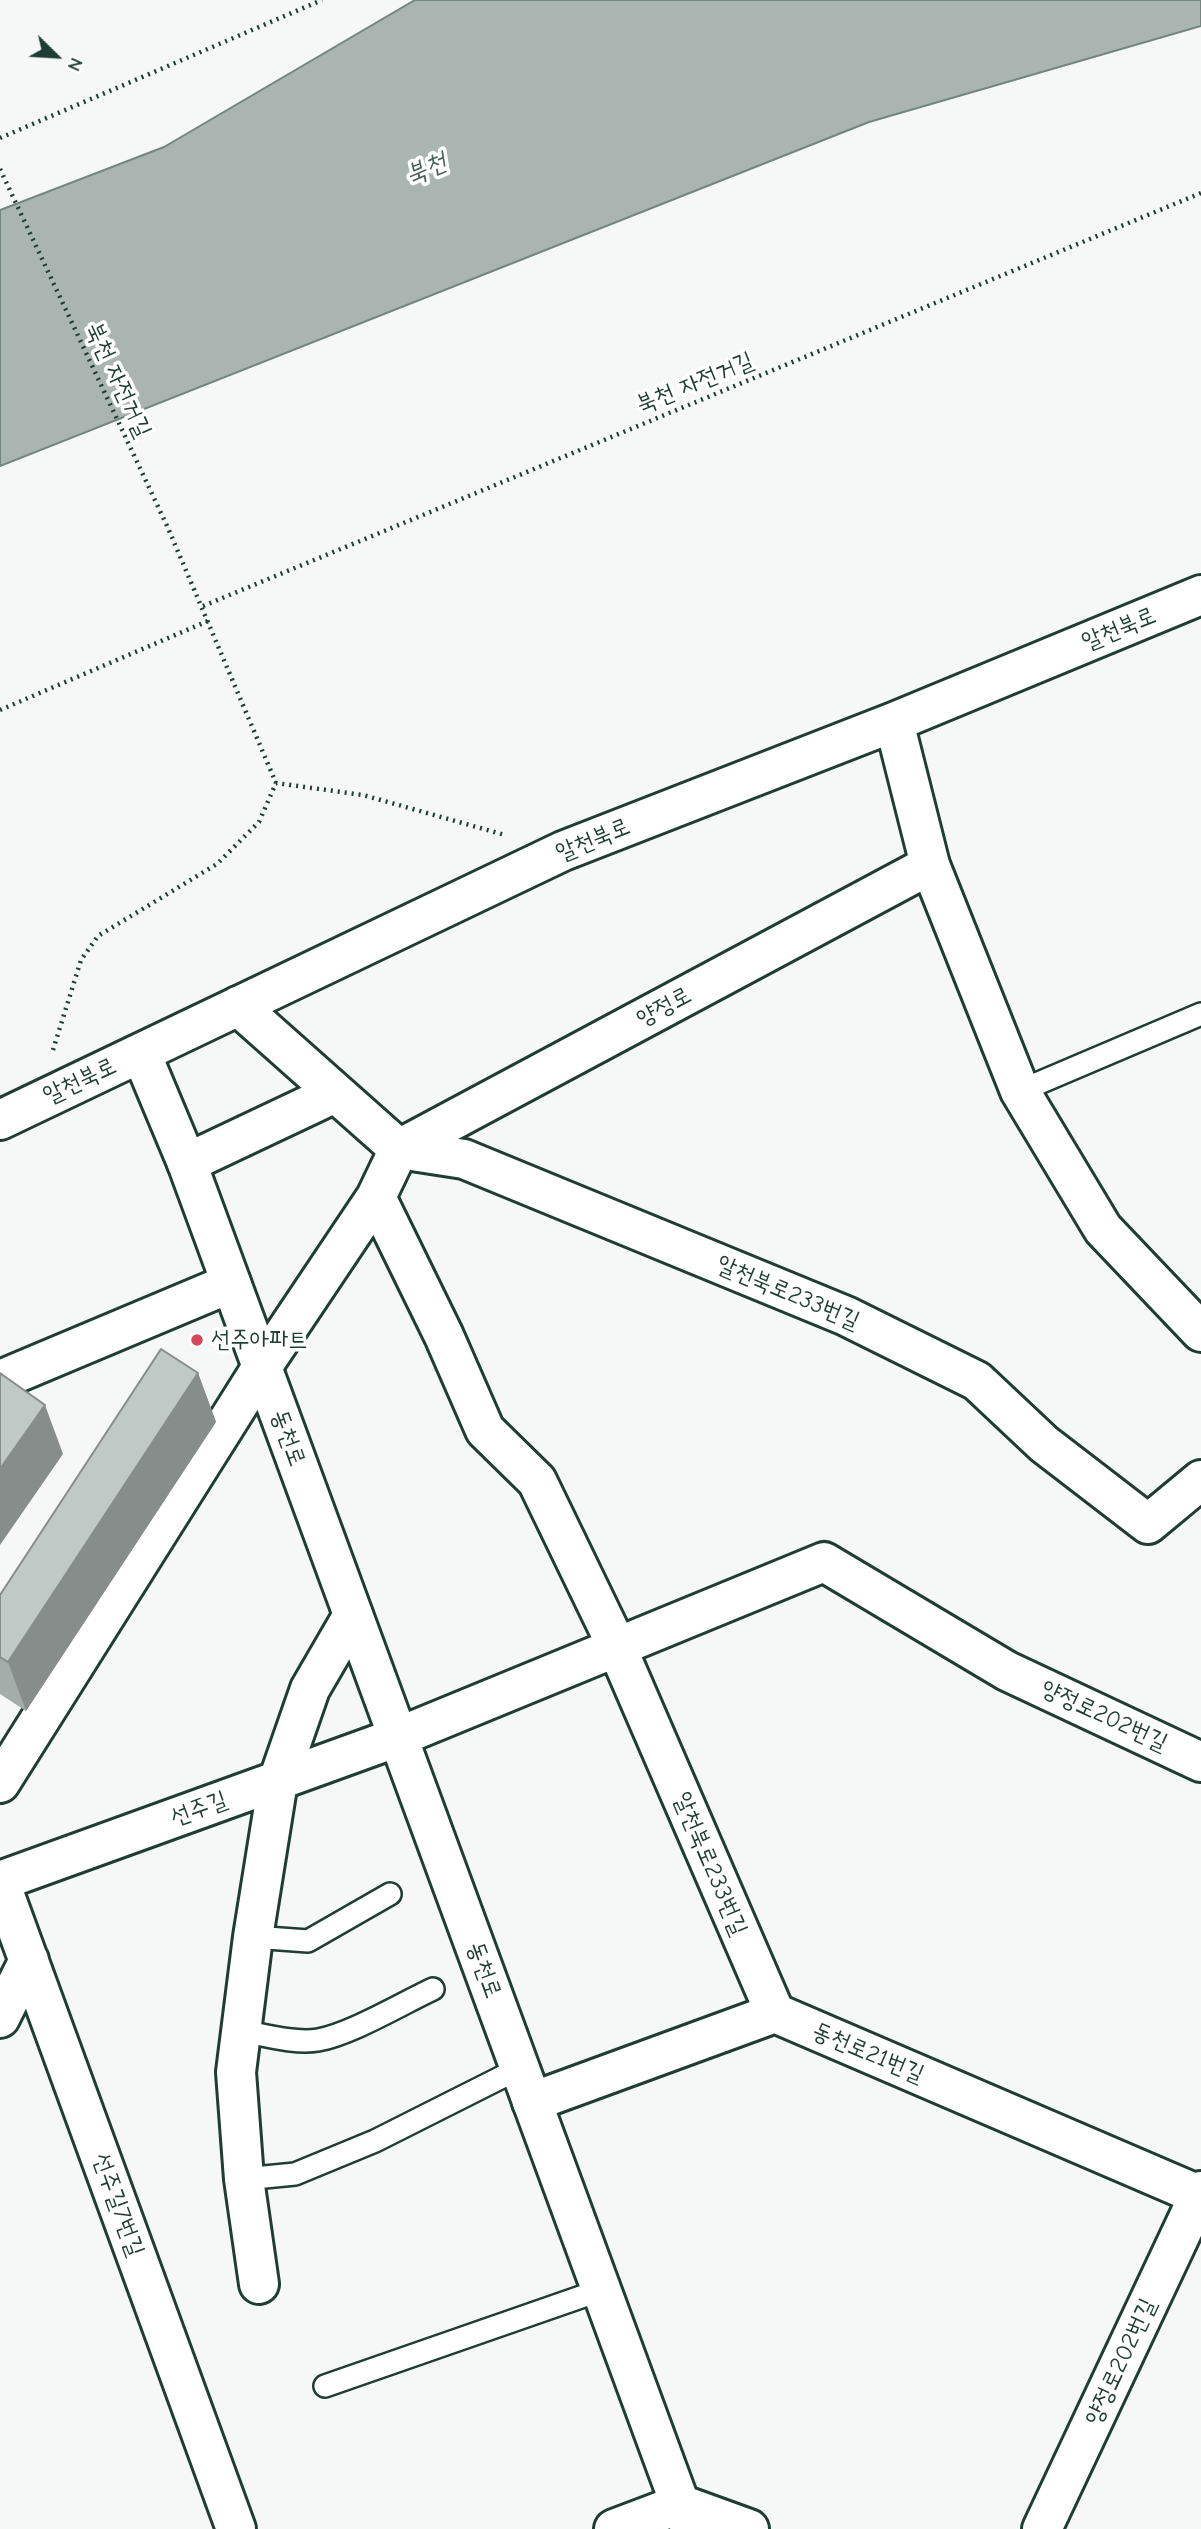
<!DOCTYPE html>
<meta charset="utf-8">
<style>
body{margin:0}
#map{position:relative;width:1201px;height:2529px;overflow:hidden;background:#f6f7f7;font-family:"Comic Neue",sans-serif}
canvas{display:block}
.north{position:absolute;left:21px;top:21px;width:70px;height:70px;-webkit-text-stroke:5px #fff;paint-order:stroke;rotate:114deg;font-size:19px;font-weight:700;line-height:28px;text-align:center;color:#1f3d34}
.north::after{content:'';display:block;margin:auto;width:24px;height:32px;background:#1f3d34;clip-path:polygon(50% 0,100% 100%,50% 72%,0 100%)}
</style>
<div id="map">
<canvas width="1201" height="2529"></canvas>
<div class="north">N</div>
</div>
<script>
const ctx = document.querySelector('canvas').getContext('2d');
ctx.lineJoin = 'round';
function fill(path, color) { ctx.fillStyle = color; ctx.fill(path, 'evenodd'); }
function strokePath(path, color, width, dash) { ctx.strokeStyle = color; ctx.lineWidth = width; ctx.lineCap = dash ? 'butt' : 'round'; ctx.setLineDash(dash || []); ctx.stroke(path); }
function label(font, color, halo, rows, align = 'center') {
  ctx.font = font + ' "Comic Neue","Poor Story",sans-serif'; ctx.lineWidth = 7; ctx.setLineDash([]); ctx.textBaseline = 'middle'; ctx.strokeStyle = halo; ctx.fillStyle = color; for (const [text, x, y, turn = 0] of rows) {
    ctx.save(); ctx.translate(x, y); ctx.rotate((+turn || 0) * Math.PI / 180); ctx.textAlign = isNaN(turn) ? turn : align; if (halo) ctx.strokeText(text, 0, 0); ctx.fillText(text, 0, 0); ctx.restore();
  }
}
const water = new Path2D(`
 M415,0H1201V26L869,122L0,466V210L164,147Z`);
fill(water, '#aab5b1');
strokePath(water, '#72857f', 2);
const lane = new Path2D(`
 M1020,1091L1201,1014
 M253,1937L308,1941L390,1894
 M242,2031C264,2035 296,2044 318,2040C351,2034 401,2004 433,1989
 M244,2179L295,2174L375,2141L520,2068
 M325,2386L601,2290`);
const street = new Path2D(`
 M238,1006L399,1149L464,1159L846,1316L977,1381L1044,1444L1148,1524L1201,1480
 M187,1163L335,1093
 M376,1197L444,1336L485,1430L537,1481L611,1634L775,2013
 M0,1380L231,1283
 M0,1783L262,1367L376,1197L399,1149L930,865
 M0,1881L398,1737L824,1562L1007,1671L1201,1762
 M0,1882L236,2529
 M0,2018L29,1960
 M532,2102L775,2013L1201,2196
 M259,2284L244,2179L236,2072L253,1937L278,1781L310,1689L353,1615
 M614,2529L680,2504L691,2529
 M1042,2529L1201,2191`);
const secondary = new Path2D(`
 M894,722L930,865L1020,1091L1103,1229L1201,1332
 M141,1053L187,1163L680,2504L749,2529
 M0,1120L563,851L894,722L1201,595`);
strokePath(lane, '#1f3d34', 26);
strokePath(street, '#1f3d34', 44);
strokePath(secondary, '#1f3d34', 44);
strokePath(new Path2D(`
 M0,138L322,0
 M0,169L168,528L276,783
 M203,606L1201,193
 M0,710L208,621
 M53,1050L81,960L98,936L217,864L259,822L276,783L363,795L505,835`), '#1f3d34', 4.5, [2, 5]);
strokePath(lane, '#fff', 21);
strokePath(street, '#fff', 38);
strokePath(secondary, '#fff', 38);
fill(new Path2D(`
 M198,1373L216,1422L26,1711L0,1694V1595Z`), '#a5adaa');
fill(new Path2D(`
 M198,1373L216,1422L26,1711L8,1662Z
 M45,1405L63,1454L0,1545V1469Z`), '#868d8b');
const building = new Path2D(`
 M161,1349L198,1373L8,1662L0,1657V1595Z
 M0,1373L45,1405L0,1469Z`);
fill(building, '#c0c9c6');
strokePath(building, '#868d8b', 2);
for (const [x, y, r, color] of [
 [197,1340,7,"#d1495b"]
]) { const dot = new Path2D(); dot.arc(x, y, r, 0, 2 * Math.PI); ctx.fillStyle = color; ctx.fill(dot); strokePath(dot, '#fff', 2.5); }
label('24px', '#1f3d34', '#fff', [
 ["북천 자전거길",118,380,65],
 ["북천 자전거길",695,383,-22],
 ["알천북로",1119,629,-22],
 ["알천북로",593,840,-22],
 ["양정로",664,1007,-28],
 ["알천북로",80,1081,-25],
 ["알천북로233번길",788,1293,23],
 ["동천로",288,1438,70],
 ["양정로202번길",1104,1716,25],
 ["선주길",199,1809,-20],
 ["알천북로233번길",710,1864,67],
 ["동천로",484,1970,70],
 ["동천로21번길",868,2053,23],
 ["선주길7번길",118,2205,70],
 ["양정로202번길",1121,2362,-65]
]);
label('24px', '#1f3d34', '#fff', [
 ["선주아파트",211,1340]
], 'left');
label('italic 26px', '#49615a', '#fff', [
 ["북천",426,169,-23]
]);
</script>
